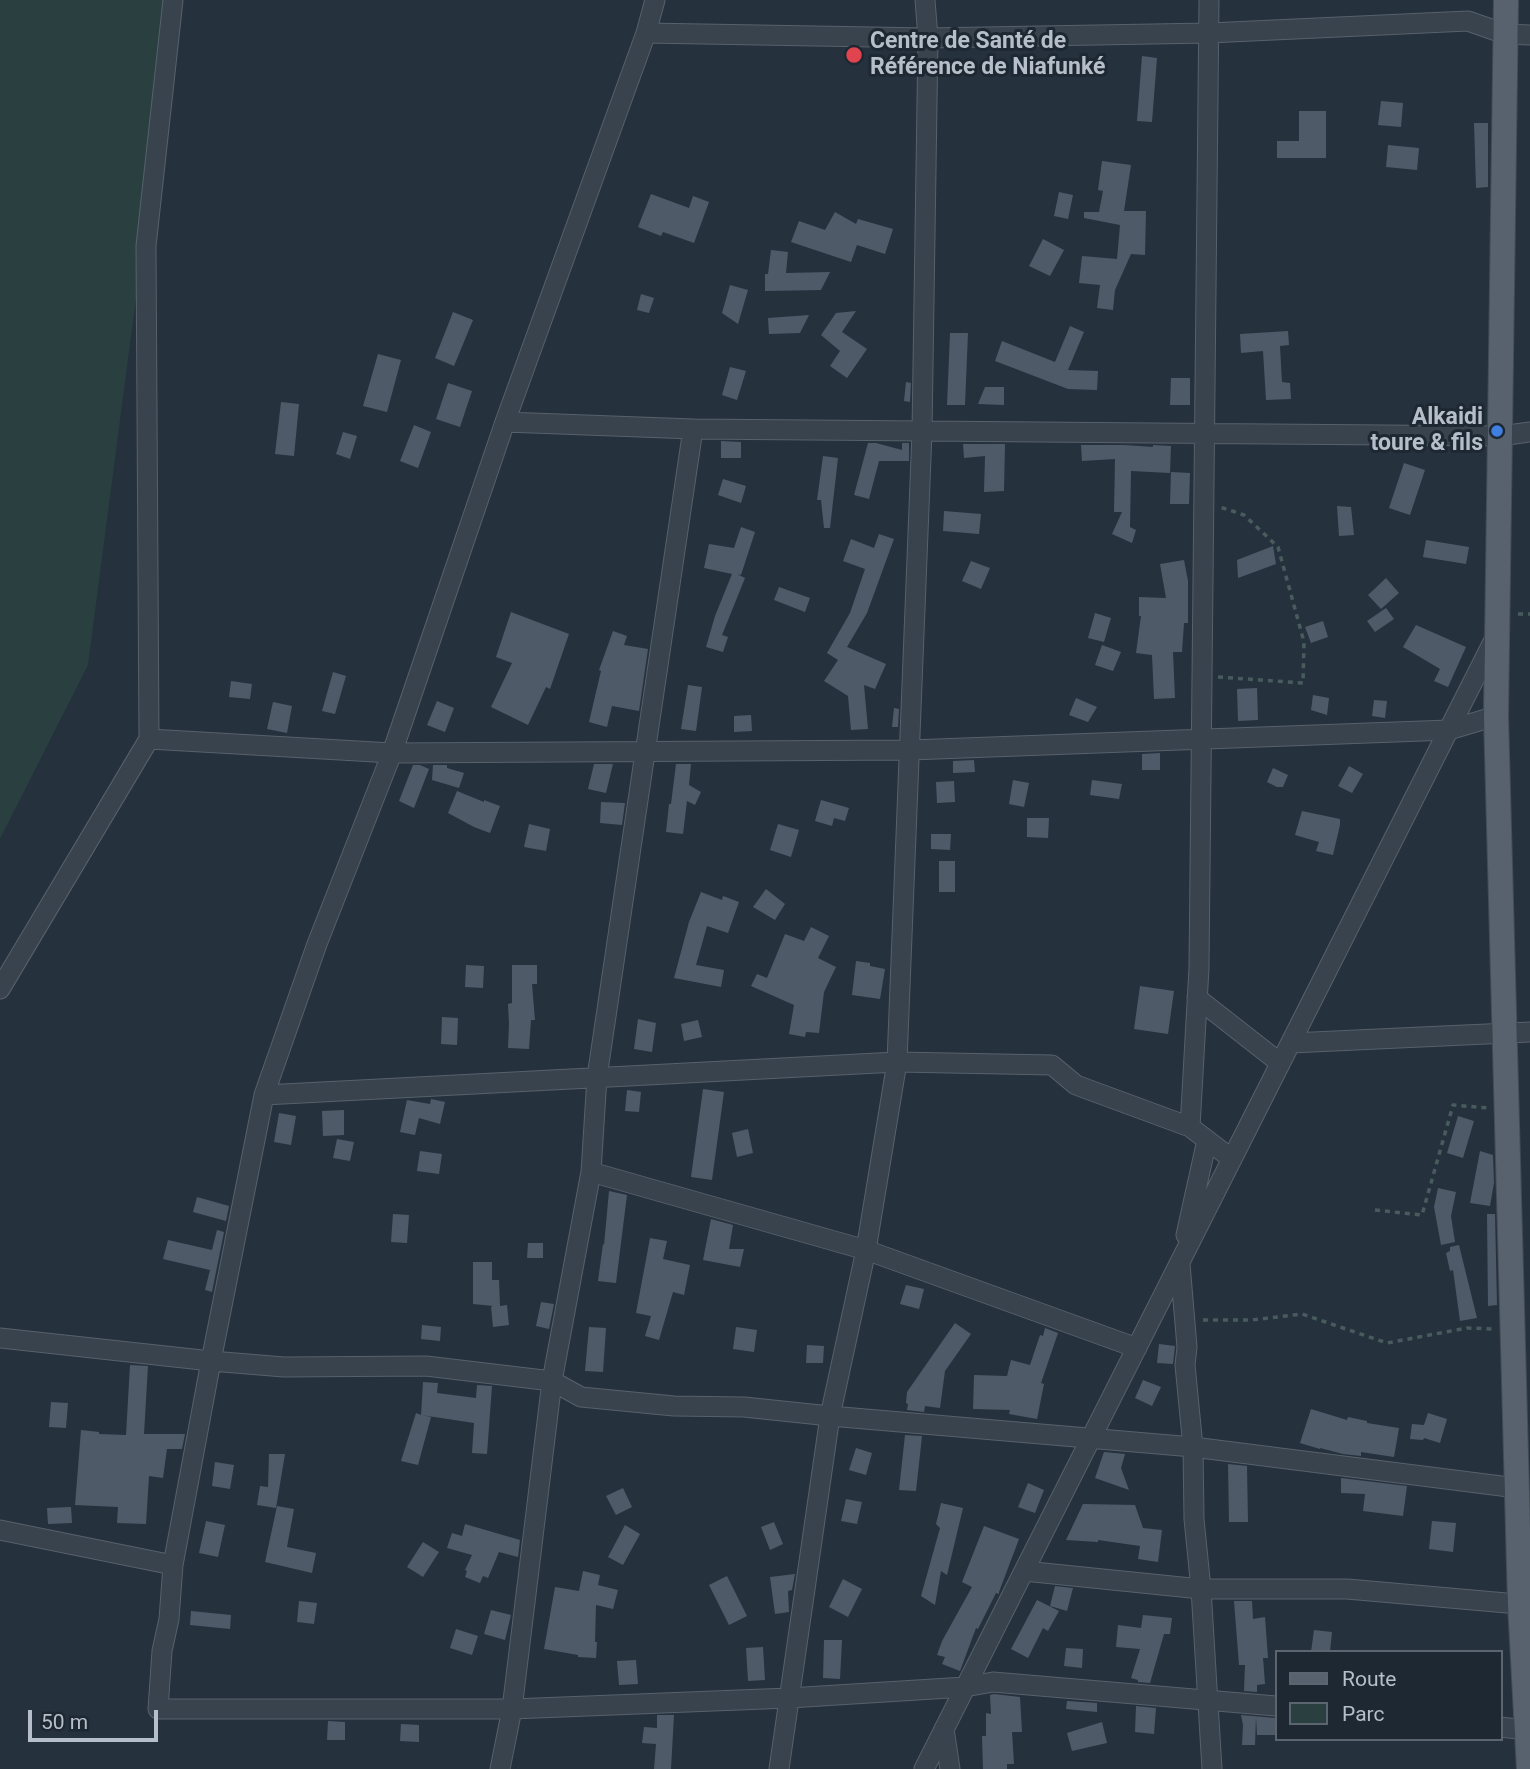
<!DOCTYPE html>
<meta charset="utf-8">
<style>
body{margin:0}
#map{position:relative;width:1530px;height:1769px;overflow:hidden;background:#26313e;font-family:Roboto,sans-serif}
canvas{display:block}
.legend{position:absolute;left:1275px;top:1650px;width:228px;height:91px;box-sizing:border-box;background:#1e2833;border:2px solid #5b646f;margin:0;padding:9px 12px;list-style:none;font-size:21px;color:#b6bec9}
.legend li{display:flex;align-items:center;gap:14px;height:35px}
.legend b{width:35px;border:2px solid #5b646f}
.scale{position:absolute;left:28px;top:1710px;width:130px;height:32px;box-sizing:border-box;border:4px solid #b6bec9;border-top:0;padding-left:9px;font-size:21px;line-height:24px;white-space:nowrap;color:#b6bec9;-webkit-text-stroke:5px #1e2833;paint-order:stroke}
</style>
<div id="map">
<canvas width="1530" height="1769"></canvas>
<ul class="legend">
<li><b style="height:9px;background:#58626e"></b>Route</li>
<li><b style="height:19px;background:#293f40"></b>Parc</li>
</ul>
<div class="scale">50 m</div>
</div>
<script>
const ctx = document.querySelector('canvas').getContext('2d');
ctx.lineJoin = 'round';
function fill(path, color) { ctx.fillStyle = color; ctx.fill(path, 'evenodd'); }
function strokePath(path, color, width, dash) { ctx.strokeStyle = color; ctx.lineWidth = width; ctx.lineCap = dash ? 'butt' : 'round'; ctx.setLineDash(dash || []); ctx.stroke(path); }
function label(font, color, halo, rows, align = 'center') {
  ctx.font = font + ' Roboto,sans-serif'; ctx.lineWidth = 6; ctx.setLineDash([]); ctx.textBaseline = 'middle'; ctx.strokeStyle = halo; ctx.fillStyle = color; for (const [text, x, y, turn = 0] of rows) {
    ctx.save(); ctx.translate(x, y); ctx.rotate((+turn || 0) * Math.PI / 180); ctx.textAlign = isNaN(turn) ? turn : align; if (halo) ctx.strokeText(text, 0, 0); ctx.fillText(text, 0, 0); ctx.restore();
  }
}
fill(new Path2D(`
 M0,0H175L88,665L0,839Z`), '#293f40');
fill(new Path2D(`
 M1142,56L1157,58L1152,122L1137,121Z
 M1381,101L1403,103L1401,127L1378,125Z
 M1299,111H1326V158H1277V141H1299Z
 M1474,123H1488V187L1476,188Z
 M1388,145L1419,148L1417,170L1386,167Z
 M1102,161L1131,165L1124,211H1146L1145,255L1131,254L1115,290L1113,310L1097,308L1100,285L1079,283L1082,256L1117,259L1120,225L1084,218V212H1099L1103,191L1098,190Z
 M1059,192L1073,195L1068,219L1054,216Z
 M651,194L689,208L693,196L709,202L694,243L663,232L661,236L638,227Z
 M835,212L856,224L858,219L893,229L885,254L857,245L851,262L791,242L799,221L825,230Z
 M1043,239L1064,250L1050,276L1029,266Z
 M771,250L788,252L786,273L830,272L821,290L765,291V274H768Z
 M730,285L748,290L738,324L722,313Z
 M641,294L654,298L649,313L637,310Z
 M856,311L842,332L867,349L847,378L830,366L840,351L821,335L836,313Z
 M453,312L473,320L454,366L435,358Z
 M809,315L800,333L769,334L768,318Z
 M1070,326L1084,332L1068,370L1098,371L1097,390L1068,389L995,361L1002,341L1055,362Z
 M1288,331L1289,345L1280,346L1282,382L1290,383L1291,399L1266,400L1263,351L1241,353L1240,334Z
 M950,333H968L965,405H947Z
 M378,354L401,360L387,412L363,406Z
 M730,367L746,371L737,400L722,395Z
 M1171,378H1190V405H1170Z
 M906,382L911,383L910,402L904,401Z
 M448,383L472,391L460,427L436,419Z
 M985,387H1004V405L978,404Z
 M281,402L299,404L294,456L275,454Z
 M414,425L431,432L418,468L400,461Z
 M343,432L357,436L350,459L336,454Z
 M721,441L741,442V458H721Z
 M868,443H876L902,450V443H909V461H879L869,499L854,495Z
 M963,444H1005L1004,491L984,492L985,456L964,458Z
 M1081,445H1125L1153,447V445L1171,446L1170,473L1131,471L1130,527L1136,530L1132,543L1112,534L1122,512H1114L1115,459L1082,461Z
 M823,456L838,458L830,528H824L821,500H817Z
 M1404,463L1425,470L1410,515L1389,508Z
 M1171,472L1190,473L1189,504H1170Z
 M723,479L746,486L741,503L718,495Z
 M1337,506L1351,507L1354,535L1339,536Z
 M944,511L981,514L979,534L943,531Z
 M741,527L755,532L741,575L737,574L745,578L722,635L728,637L723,652L706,647L715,616L732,574L704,568L709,544L734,548Z
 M879,534L894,539L867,613L847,647L886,664L875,689L864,685L868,729L851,730L848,696L824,681L838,660L827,653L850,613L865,569L843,561L851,539L874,548Z
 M1426,540L1469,547L1466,564L1423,557Z
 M1273,546L1276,564L1238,578L1237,560Z
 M1184,560L1188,581V623H1184L1182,652H1173L1175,698L1154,699L1152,655L1136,653L1141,616H1139V597L1166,598L1160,564Z
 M971,561L990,568L981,589L962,581Z
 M1386,578L1399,593L1381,609L1368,595Z
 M779,587L810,598L805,612L774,600Z
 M1386,608L1394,619L1375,632L1367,621Z
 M511,612L569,634L550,689L546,687L528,725L491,707L512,663L496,657Z
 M1095,613L1111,618L1104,642L1088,638Z
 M1323,621L1328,637L1311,643L1305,627Z
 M1416,625L1466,647L1448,687L1434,681L1440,669L1403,647Z
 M613,631L627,636L624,645L648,649L639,711L612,706L607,727L589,722L601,671L599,670Z
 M1102,645L1121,652L1113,671L1095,665Z
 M333,672L346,676L335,714L322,711Z
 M231,681L252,684L250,699L229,697Z
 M688,685L702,687L696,731L681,729Z
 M1257,688L1258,720L1238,721L1237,689Z
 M1313,695L1329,698L1327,715L1311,710Z
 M1076,698L1097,707L1088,722L1069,715Z
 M1374,700L1387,701L1385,718L1372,716Z
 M437,701L454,708L445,732L427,725Z
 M273,702L292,706L287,733L267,729Z
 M894,708L899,709L898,727H892Z
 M751,715L752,731L734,732V716Z
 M1160,753V770H1142V754Z
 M974,760L975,772L953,773V761Z
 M594,764H613L606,793L588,789Z
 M676,764H691L689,785L701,792L695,805L687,801L683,834L666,832L669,804H671Z
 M413,765H420L429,769L414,808L399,801Z
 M433,765H447V768L464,773L459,788L432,780Z
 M1349,766L1363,774L1352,793L1338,786Z
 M1273,768L1288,775L1283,787H1277L1267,782Z
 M1013,780L1029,783L1024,807L1009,804Z
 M1092,780L1122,784L1119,799L1090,795Z
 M954,781L955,802L937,803L936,782Z
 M457,791L484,802V800L500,806L490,833L474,827L448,813Z
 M821,800L849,808L845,821L834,818L832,826L815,821Z
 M601,802L625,803L622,825L600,823Z
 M1302,811L1340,819V825L1333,855L1316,851L1319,842L1295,835Z
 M1027,818H1049L1048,838L1027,837Z
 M529,824L550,829L546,851L524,847Z
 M778,824L799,830L791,857L770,850Z
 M931,834H951L950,850L931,849Z
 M939,861H955V892H939Z
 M766,889L785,904L775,920L753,907Z
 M701,892L722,900L723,896L739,902L728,933L707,926L696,965L724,970L721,987L674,978L689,922Z
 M811,927L829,936L818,958L836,967L824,992L819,1033L806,1032L805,1037L789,1034L794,1005L751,986L757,974L767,978L785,934L804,941Z
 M856,961L870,963V966L885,969L880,999L852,995Z
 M466,965L484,966L483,988L465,987Z
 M512,965H537V984H532L535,1020H531L529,1049L508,1048L509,1024L508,1004L512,1003Z
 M1140,986L1174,991L1168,1034L1134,1029Z
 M442,1017L458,1018L457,1045L441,1044Z
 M638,1019L656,1023L652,1052L634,1049Z
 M698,1020L702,1037L684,1041L681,1024Z
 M703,1089L724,1092L712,1180L691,1177Z
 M627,1090L641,1092L639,1112L625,1111Z
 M431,1099L445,1102L440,1124L419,1118L415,1135L400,1132L407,1100L430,1104Z
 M344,1110V1135L323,1136L322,1111Z
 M279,1113L296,1116L291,1145L274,1142Z
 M1458,1116L1474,1121L1463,1158L1447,1153Z
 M748,1129L753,1153L737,1157L732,1133Z
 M337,1139L354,1142L350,1161L333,1158Z
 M420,1151L442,1154L439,1174L417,1171Z
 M1480,1151L1493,1155L1494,1183L1490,1206L1470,1203Z
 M1438,1188L1456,1192L1451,1216L1455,1242L1441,1245L1434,1207Z
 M609,1191L627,1195L616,1283L598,1281L603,1244L604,1245Z
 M197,1197L229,1206L226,1221L193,1212Z
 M393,1214L409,1215L407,1243L391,1242Z
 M1487,1214H1495L1497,1305L1488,1306Z
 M711,1219L733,1225L729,1249H744L740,1267L703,1260Z
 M217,1230L224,1232L212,1292L205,1290L210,1270L163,1259L168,1240L212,1250Z
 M650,1238L667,1241L663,1259L690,1265L684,1295L673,1292L659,1340L645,1336L651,1316L636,1313Z
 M528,1243H543V1258H527Z
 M1459,1245L1477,1318L1460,1321L1453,1270L1450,1271L1446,1253L1450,1251V1247Z
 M473,1262H492V1280H499L500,1306L507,1305L509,1325L493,1327L491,1307L493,1306L473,1304Z
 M906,1285L924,1289L919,1309L900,1304Z
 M541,1302L554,1304L549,1329L536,1326Z
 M955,1323L971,1334L945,1371L940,1408L925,1406L924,1412L907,1410L908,1404L906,1403L907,1392Z
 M422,1325L441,1327L440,1341L421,1339Z
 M589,1327L606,1328L603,1372L585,1371Z
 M736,1327L757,1330L754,1352L733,1349Z
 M1045,1328L1058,1333L1041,1383L1044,1384L1037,1419L1009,1414L1010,1410L973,1409L974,1375L1007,1376L1011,1360L1030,1365L1040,1335L1043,1336Z
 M1159,1344L1175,1346L1173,1364L1157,1363Z
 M807,1345L824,1346L823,1363H806Z
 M130,1365L148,1366L144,1434H185L182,1449H167L163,1478L149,1476L146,1524L117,1523L118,1507L75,1505L81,1430L99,1432V1434L126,1435Z
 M1143,1380L1161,1387L1152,1406L1135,1398Z
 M423,1382L438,1383L437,1393L476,1398L477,1385L492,1386L487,1454L472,1453L474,1423L421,1415L431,1417L418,1465L401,1461L416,1413L421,1415Z
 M51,1402L68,1403L66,1428L49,1427Z
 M1311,1409L1347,1420L1348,1417L1367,1421V1423L1399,1428L1394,1457L1361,1452V1456L1343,1454L1320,1448V1449L1300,1443Z
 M1428,1413L1447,1419L1440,1443L1424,1438L1423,1440L1410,1439L1412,1424L1424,1425Z
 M905,1435L922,1436L916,1491L899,1490Z
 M856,1448L872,1453L866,1475L849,1470Z
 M1104,1452L1125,1454L1121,1468L1129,1490L1095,1478Z
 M269,1454H285L276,1508L257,1505L260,1486L268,1487Z
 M215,1462L234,1465L230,1489L212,1486Z
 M1228,1464L1247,1466L1248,1522H1229Z
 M1341,1478L1407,1486L1403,1516L1363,1511L1365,1494L1341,1493Z
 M1028,1483L1044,1490L1035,1513L1018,1507Z
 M623,1488L632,1507L616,1515L606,1496Z
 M846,1499L862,1502L857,1524L841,1521Z
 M941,1503L963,1508L947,1575L941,1571L935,1605L921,1596L940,1528L936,1524Z
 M1083,1504L1135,1505L1143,1528L1162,1530L1158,1562L1138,1559L1140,1546L1098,1540V1542L1066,1540Z
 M277,1506L294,1509L287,1547L316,1553L312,1573L265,1562Z
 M71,1507L72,1523L48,1524L47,1508Z
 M206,1521L225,1525L218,1557L199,1553Z
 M1432,1521L1456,1523L1453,1552L1429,1549Z
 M774,1522L783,1544L770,1550L761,1527Z
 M465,1524L520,1540L518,1557L499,1552L488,1578L483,1576L480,1583L465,1577L467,1571L465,1570L472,1555L447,1548L452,1533L462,1536Z
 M625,1525L640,1534L623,1565L608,1557Z
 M984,1526L1019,1539L999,1592V1594L996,1593L978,1629L976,1628L960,1671L942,1664L945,1657L937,1655L942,1641L972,1587L962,1582Z
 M423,1542L439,1552L423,1577L407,1567Z
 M583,1571L600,1575L598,1585L618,1590L613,1609L596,1605L595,1642H597L596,1658L578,1657V1655L544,1649L555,1587L579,1591Z
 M795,1574L792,1590L788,1591L789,1612L775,1614L770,1577Z
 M727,1576L747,1616L729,1625L709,1585Z
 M843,1579L862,1589L848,1617L829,1607Z
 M1055,1586L1073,1588L1067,1611L1050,1606Z
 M1037,1600L1059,1611L1048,1631L1043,1628L1028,1658L1011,1649Z
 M299,1601L317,1603L314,1624L297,1622Z
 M1234,1601H1252L1253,1619L1265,1617L1268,1658H1263L1265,1684L1257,1685V1692L1244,1691L1245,1665H1239Z
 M491,1610L511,1615L505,1640L484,1634Z
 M191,1611L231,1615L230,1629L190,1625Z
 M1143,1615L1172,1618L1170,1634H1164L1150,1683L1138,1682V1680L1131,1678L1140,1649L1116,1647L1118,1625L1141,1628Z
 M456,1629L478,1636L472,1655L450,1648Z
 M1314,1630L1332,1632L1330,1652H1311Z
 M824,1640H842L840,1679L823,1678Z
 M763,1647L765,1680L748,1681L746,1648Z
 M1066,1648L1083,1649L1082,1668L1064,1666Z
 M636,1660L638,1684L619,1685L617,1661Z
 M994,1694L1020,1697L1022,1732H1012L1014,1764H1007V1769H983L982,1736H986V1713L991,1714L990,1695Z
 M1067,1701L1097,1703V1712L1066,1709Z
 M1136,1706L1156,1708L1154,1734L1135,1732Z
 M657,1715H674L671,1769H654L656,1744L642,1743L644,1727L657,1728Z
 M1241,1715L1276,1718V1735H1257L1256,1717L1255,1745H1242L1243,1725Z
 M328,1721L345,1722V1740H327Z
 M1102,1722L1107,1743L1072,1751L1067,1733Z
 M401,1724L419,1725V1742L400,1741Z`), '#4f5a69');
const minor = new Path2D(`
 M655,0L646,33L505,422L392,753L317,944L264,1095L211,1361L173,1565L169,1619L162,1651L158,1709H512L789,1698L965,1687L993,1682L1276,1706
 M646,33L928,38L1209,33L1468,21L1505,34L1530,35
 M505,422L693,429L1501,436L1530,432
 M149,739L392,753L910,750L1449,730L1496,716
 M0,989L149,739L146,246L173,0
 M1197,998L1280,1063
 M1291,1043L1530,1032
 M264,1095L897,1062L1052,1065L1076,1085L1190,1127L1232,1159
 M1190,1127L1199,968L1209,0
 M591,1172L866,1250L1137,1348
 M1186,1235L1207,1140
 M1180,1264L1187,1347L1185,1365L1193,1447L1194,1519L1201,1589L1212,1769
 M0,1338L211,1361L284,1367L426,1366L552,1381L581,1397L674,1406L744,1407L830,1416L1193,1447L1517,1488
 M0,1530L173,1565
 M1024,1571L1201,1589H1347L1530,1605
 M1500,1727L1527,1730
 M944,1729L950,1769
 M500,1769L512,1709L552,1381L591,1172L597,1077L693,429
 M779,1769L830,1416L866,1250L897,1062L922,432L928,38L925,0
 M924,1769L1496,636`);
const major = new Path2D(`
 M1506,0L1496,716L1520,1604L1529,1769`);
strokePath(minor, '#57616c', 21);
strokePath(major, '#434c57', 26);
strokePath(new Path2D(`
 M1518,614H1530
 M1218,677L1303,683L1304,642L1278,547L1244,515L1220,507
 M1375,1210L1422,1215L1453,1105L1488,1108
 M1203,1320H1252L1302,1314L1387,1343L1467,1328L1493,1329`), '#485c5e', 3.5, [5, 5]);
strokePath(minor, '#39434e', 19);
strokePath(major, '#58626e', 24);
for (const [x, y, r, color] of [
 [854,55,9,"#e0444e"],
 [1497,431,7,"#3f7fe0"]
]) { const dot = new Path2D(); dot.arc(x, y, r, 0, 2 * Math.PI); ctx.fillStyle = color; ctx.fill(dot); strokePath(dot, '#1e2833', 2.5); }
label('bold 23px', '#b6bec9', '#1e2833', [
 ["Centre de Santé de",870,42],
 ["Référence de Niafunké",870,68],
 ["Alkaidi",1483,418,"right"],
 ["toure & fils",1483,444,"right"]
], 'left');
</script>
